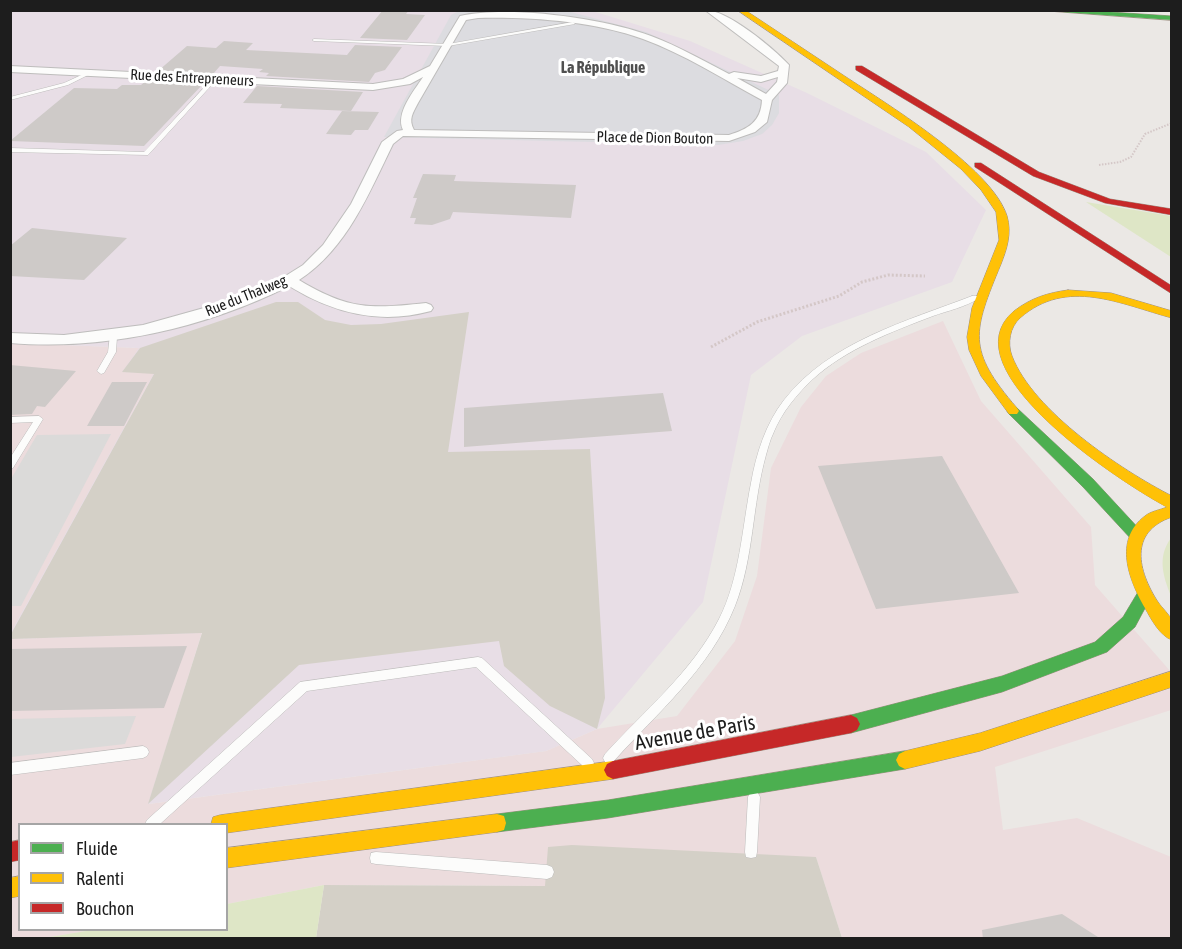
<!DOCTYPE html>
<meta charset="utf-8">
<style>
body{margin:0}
#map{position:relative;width:1182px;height:949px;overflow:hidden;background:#ebe8e5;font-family:"Asap Condensed",sans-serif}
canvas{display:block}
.frame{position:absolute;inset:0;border:12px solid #1d1d1d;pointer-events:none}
.legend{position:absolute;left:18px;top:823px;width:210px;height:108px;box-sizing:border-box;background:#fff;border:2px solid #a5a5a5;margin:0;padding:8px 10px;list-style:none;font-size:18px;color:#1d1d1d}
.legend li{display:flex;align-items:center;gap:12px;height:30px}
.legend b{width:30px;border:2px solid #a5a5a5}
</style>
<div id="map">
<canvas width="1182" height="949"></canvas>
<div class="frame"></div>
<ul class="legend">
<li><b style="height:8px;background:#4caf50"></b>Fluide</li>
<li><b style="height:8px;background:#ffc107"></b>Ralenti</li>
<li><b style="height:8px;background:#c62828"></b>Bouchon</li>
</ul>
</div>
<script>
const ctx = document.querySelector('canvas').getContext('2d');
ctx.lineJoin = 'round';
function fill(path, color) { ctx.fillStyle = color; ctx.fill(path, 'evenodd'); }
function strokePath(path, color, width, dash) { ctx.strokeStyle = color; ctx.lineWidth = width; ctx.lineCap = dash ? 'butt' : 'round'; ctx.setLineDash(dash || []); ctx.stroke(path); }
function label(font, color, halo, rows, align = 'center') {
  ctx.font = font + ' "Asap Condensed",sans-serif'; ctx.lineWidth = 6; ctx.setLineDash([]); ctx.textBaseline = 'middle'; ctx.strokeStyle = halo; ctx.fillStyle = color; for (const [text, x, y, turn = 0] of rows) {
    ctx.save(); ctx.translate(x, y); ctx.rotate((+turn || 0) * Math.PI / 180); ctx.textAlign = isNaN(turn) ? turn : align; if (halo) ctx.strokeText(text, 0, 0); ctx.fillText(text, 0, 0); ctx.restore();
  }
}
fill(new Path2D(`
 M943,321L981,401L1091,527L1095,585L1171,672V710L995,767L1003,830L1077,818L1171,857V938H842L816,857L547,872L546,886L324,885L227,904L226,824H20V930H92L44,938H11L10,639L202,632L149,804L546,751L597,729L677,716L735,641L757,576L771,468L801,407L826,376L861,353Z
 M11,343L140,348L155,373L11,634Z`), '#ecdcdd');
fill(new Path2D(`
 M589,10L690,41L807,93L926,152L986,210L952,282L802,336L751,375L703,602L597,729L546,751L148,804L202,633L11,639L10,634L154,373L122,372L139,348L11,343V11Z`), '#e8dee6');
fill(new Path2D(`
 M276,302H298L325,320L351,325L381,324L469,312L448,452L590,449L605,698L597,729L550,706L504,666L499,641L299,665L148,804L202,633L11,639V634L154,374L122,372L140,348Z
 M572,845L816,857L842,938H316L324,885L545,886L548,847Z`), '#d4d0c7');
fill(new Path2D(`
 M1086,202L1171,216V257Z
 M1171,538V596C1163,576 1157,557 1171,538Z
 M324,885L316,938H44L92,930H226L227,904Z`), '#dee6c6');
fill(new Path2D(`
 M111,434L21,606H11V479L37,435Z
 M136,716L125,744L11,757V719Z`), '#dbdad9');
fill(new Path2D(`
 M459,11H567L646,32L779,95V113L772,125L762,134L743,141L718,145L384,137L451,15Z`), '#dcdce0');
fill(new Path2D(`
 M383,10H409L406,14L425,15L407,40L360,38Z
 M224,41L253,43L246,50L347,55L355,45L402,47L385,70L375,73L369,82L266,76L269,73L259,72L263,69L220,66L213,74L158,71L187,46L216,48Z
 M146,81L203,84L144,146L10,141L74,88L117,89L122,85H141Z
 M257,86L363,92L351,111L280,108L282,104L243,103Z
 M342,111L379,112L368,130H355L351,135L326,134Z
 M423,174L456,175L454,181L576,185L571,218L453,212L450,219L432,225L414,224L416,218H410L417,198H413Z
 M32,228L127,238L84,280L10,276V246Z
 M10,365L76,371L45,407L37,406L32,414L10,415Z
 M112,382H147L124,426H87Z
 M663,393L672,431L464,447V408Z
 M942,456L1019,593L876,609L818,466Z
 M187,646L164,708L10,711V649Z
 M1062,914L1101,939H983L982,930Z`), '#cecac8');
const lane = new Path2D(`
 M573,22L575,24L448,46L314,41L312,40L314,39L448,44Z
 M88,72L92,73L68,85L10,100V97L64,83Z
 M213,78L217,79L148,155L10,152V148L144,152Z
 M972,296H978L979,298C966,307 947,311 933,316C891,332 846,349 813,379C797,394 781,413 773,434C770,440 768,448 766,455C752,505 754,558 735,606C710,669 657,713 613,762L609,764L605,762L603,758L605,754C644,711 692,672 719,619C740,578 742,528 751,483C756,454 766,423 784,400C829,342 907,321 972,296Z
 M110,335H116L117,337L116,352L104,373L101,374L97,371L108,352Z
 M39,416L43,419L13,468L10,469V458L33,422L10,423V417Z
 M478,657L482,658L592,759L594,763L592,767L588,769L584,767L476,667L307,691L160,824H145L147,820L300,682Z
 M143,746L147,748L149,752L147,756L143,758L10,775V763Z
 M754,791L758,793L760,797L757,852L756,857L751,858L746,857L745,852L748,797L750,793Z
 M376,852L547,865L552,867L554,872L552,877L547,879L376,864L371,863L370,858L371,853Z`);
const street = new Path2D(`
 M705,10C728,10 773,48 789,65L787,83L772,100L767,122L755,132L729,141L403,136L393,144C369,193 347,249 299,280C349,310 370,309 426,303L431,305L433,308L431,311C379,325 333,313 289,286C205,328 105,351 10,343V333L64,335L143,325L229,301L279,280L303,265L323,245L351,204L382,142L397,131L403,130C395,113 414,91 423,77L410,84L373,90L10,72V66L373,84L403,79L430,66L460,16C509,5 604,18 651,36C678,46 704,61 729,74L734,72L761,76L778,71L779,66ZM478,18C532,17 592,21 643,39C684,54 723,79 762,100C761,122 748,129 729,135L414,130C408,119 413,113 418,103L466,20ZM778,77L777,82L766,94L737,78L761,82Z`);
const fast = new Path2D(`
 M1035,10H1079L1172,16V20Z
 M1013,406L1017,408L1093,479L1142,532L1144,536L1142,540L1137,542L1132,540L1083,487L1009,414L1007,411Z
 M1143,590L1148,592L1151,597L1135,627L1107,652L1002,692L851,733L845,730L842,724L845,718L851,715L1002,676L1095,642L1123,617L1138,592Z
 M905,751L911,754L914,760L911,766L905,769L608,818L497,832L490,830L488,823L490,816L497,814L608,800Z`);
const slow = new Path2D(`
 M737,10H745C777,31 808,52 840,73C882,101 992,167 1007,216C1012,233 1007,249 1001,264C973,332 966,349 1017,408L1019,411L1017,414H1009L981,376L969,350L967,337L972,308L999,240L996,212L981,190L961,169L909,127Z
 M1068,290L1111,293L1172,311V318C1120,304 1067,277 1020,318C1010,327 1007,343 1012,356C1033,411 1121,470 1172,496V517C1128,532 1138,571 1158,602C1162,608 1170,615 1172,621C1173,626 1172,635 1172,640C1160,636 1151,619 1145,608C1129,580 1113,540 1145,516C1151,511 1160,510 1167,507C1125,485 945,369 1014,311C1031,298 1047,293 1068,290Z
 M1172,671V687L980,751L905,769L899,766L896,760L899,754L905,751L980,733Z
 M613,761L619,764L622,770L619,776L613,779L226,833V824H211L213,817L220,815Z
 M497,814L504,816L506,823L504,830L497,832L226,868V848Z
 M20,876V896L10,898V878Z`);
const jam = new Path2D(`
 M856,66H862L1039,172L1110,199L1172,209V215L1105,203L1033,176L856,70Z
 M975,163H981L1172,286V294L975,167Z
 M851,715L857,718L860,724L857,730L851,733L613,779L607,776L604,770L607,764L613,761Z
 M20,840V860L10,862V842Z`);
strokePath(lane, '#bebdbc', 1);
strokePath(street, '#bebdbc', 2);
strokePath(fast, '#9f9184', 1);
strokePath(slow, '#9f9184', 1);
strokePath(jam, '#9f9184', 1);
strokePath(new Path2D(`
 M1099,165L1120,162L1131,157L1145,134L1172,123`), '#d4c7c7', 2, [1.5, 1.5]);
strokePath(new Path2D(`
 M711,347L757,322L839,296L862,282L888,275L925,276`), '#d4c7c7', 3, [2, 2]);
fill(lane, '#fcfcfb');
fill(street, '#fcfcfb');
fill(fast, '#4caf50');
fill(slow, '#ffc107');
fill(jam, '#c62828');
label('15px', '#1d1d1d', '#fff', [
 ["Rue des Entrepreneurs",192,78,3],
 ["Place de Dion Bouton",655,138,1],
 ["Rue du Thalweg",246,296,-22]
]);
label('bold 16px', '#505050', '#fff', [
 ["La République",603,68]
]);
label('21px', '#1d1d1d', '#fff', [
 ["Avenue de Paris",695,733,-10]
]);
</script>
